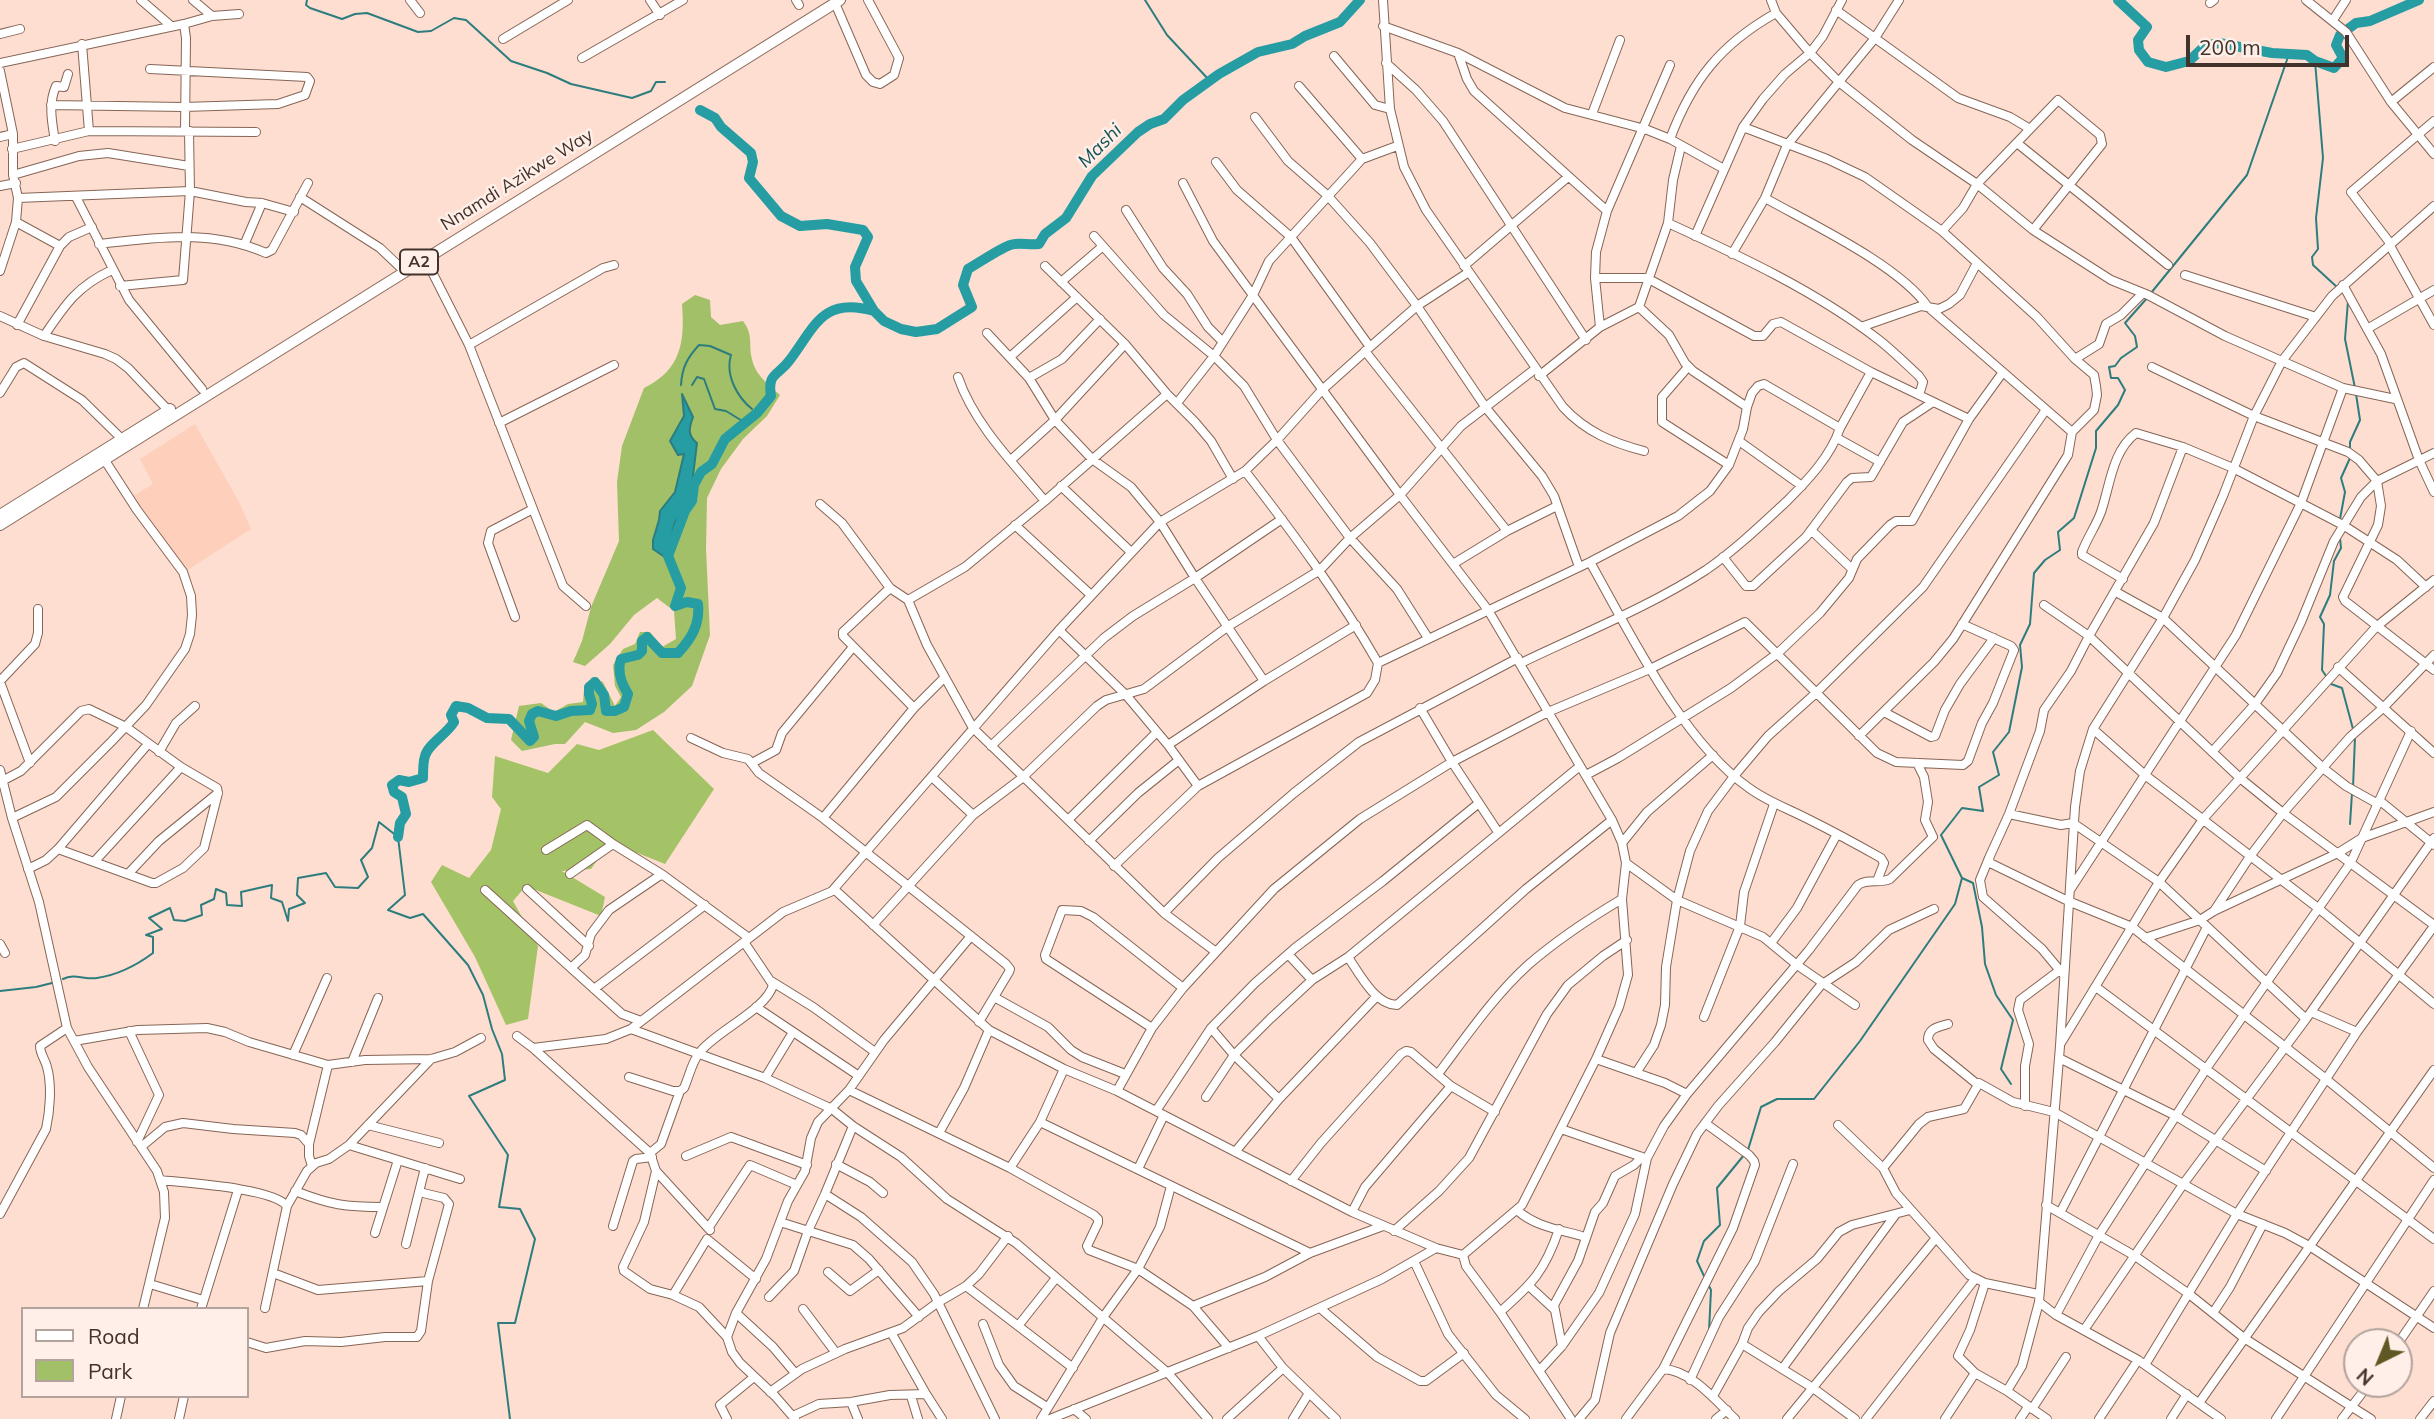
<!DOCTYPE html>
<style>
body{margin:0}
#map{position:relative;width:2434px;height:1419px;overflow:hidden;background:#fdded0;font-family:Mulish,sans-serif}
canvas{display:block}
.legend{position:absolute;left:21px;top:1307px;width:228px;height:91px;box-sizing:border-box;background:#ffefe8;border:2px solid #b3a39d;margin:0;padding:9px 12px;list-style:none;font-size:21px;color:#41322c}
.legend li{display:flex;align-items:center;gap:14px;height:35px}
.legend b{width:35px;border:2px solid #b3a39d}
.north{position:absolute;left:2343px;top:1328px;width:70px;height:70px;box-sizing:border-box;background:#ffefe8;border:2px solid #b3a39d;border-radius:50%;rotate:223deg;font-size:19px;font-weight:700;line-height:28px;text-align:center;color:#41322c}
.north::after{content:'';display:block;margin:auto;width:24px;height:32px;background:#5f5824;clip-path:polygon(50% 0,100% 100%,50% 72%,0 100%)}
.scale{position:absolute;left:2186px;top:35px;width:163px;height:32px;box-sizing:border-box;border:4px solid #41322c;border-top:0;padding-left:9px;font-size:21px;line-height:24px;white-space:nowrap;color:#41322c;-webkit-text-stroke:5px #ffefe8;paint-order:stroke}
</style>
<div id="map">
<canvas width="2434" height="1419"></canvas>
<ul class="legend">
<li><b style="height:9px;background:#fff"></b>Road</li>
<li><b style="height:19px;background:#a2c068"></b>Park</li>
</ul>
<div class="north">N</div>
<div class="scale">200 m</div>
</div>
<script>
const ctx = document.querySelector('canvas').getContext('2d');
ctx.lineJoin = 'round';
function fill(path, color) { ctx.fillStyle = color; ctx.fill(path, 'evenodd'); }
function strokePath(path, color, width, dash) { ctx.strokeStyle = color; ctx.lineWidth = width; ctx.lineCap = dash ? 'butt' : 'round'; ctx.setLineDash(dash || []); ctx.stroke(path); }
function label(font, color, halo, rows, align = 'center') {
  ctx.font = font + ' Mulish,sans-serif'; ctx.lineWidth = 5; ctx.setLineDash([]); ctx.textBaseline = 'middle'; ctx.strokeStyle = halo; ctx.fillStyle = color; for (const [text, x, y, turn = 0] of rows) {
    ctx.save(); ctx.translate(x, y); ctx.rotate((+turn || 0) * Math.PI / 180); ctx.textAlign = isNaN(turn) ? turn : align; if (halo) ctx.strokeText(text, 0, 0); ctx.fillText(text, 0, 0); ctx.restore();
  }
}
fill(new Path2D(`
 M195,424L239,502L251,529L186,571L148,523L133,496L153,484L140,459Z`), '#fed0bc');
fill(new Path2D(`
 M695,295L710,300L711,317L720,325L743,321C754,336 748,343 752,359C755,375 769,385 780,395L767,416L743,439L721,469L707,498L706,549L710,635L692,686L664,712L636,730L613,733L585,722L565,744H555L522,751L511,740L519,706L541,703L554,712L568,704L583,702L584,690L592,677L603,682L615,706L621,697L615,686L613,665L623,649L635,644L640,632H650L662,647L676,639L674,611L657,598L634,615L610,644L585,666L573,662L582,641L591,607L619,541L617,482L622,446L644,388C681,370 685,342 682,304Z`), '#a2c068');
fill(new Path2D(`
 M653,730L714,789L665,864L610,842L591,869L562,871L605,897L601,916L526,886L513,901L538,946L528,1019L506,1025L475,957L431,882L442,865L469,878L491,850L501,809L492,797L495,756L548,773L577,744L599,750Z`), '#a4c366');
const water = new Path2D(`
 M682,394L693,417C689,428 687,435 697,443L690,501L675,522L666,558L653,549V540L659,520L660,511L675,492L684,454L678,455L670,441L684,416Z`);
fill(water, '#259da2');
strokePath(water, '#2d7d7f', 2);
strokePath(new Path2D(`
 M307,0L306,5L310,8L342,19L355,14L367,13L418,32L431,31L454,18L466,20L511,61L547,73L571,84L632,98L651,91L656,82H665
 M1145,0L1167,35L1210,81
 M2315,61L2323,158L2316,218L2318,249L2312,257L2313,265L2338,288
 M2151,293L2247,175L2289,54
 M2348,301L2345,339L2355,388
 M681,385C682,368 687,358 699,345L710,346L731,355C725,375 737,397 752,409
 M692,385L697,377L704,379L715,409L726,411L744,422
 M2350,449V442L2360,420L2356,394
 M2340,519L2345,492L2341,478L2350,458
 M2326,676L2322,670L2324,624L2320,617L2330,595L2334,561L2341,548L2340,538
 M2331,684L2342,688L2353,729
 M2353,788L2355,737
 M2350,824L2352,793
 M1962,878L1973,883L1982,927L1985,964L1996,995L2013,1020L2001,1069L2011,1084
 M63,979C74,973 85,980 97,978C117,975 137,965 153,953V937L146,935L162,929L149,918L170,908L174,920L185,921L202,915L201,905L214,899L216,889L226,893L227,905L242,906L241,892L272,885L271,898L282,902L288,921L289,909L305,903L297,895L298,878L326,873L335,887L358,888L368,877L361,860L372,848L379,822L398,837L405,895L388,910L410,918L423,914L468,965L483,995L492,1029L502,1054L505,1080L469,1096L508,1155L499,1207L520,1209L535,1239L515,1323H498L510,1419
 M0,991L36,987L52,983
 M1748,1150L1761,1107L1777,1099H1814L1860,1041L1955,904L1962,878L1941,835L1962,808L1983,811L1979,787L1999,775L1993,752L2009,732L2022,667L2020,645L2030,624L2034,573L2045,560L2060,550L2058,532L2074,518L2096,448V431L2118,405L2125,390L2118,378H2111L2109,367L2115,366L2121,358L2137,347L2135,336L2125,323L2148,297
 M1704,1276L1697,1261L1704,1241L1720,1225L1717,1188L1744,1155
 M1708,1284L1711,1290L1709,1331`), '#2d7d7f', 2);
strokePath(new Path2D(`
 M2118,0L2147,27L2138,40L2139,50L2148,62L2166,67L2189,61L2205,46L2219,43L2272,53L2307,55L2315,61L2334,68L2343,58L2336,45L2340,35L2356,23L2370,21L2419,0
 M700,110L715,118L721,127L751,153L753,162L749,178L781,216L800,226L827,224L863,230L868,237L855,267L856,281L874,311L884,321L901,329L916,332L937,329L972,307L963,285L968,269C979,263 1006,244 1015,244C1023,243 1030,245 1039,244L1045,234L1066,218L1092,176L1138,132L1150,124L1164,119L1183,100L1219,74L1258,52L1292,44L1305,36L1340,22L1360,0
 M398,837L400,823L406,814L402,797L394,792L392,785L399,780L409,782L423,778C423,771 423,762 425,756C428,744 447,734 454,722L451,715L456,706L468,708L487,718L509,719L530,741L534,737L529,721L532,714L538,711L556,716L571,711L590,710L592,704L589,694V687L595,682L604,695L606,711H615L624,707L628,694C621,683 617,671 621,659L638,655L642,651V641L647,637L662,653H678C692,638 700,624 698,604L687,602L675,606L681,588L668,556L685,511L692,501L694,485L701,472L712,464L725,439L757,413L771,396C767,373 778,376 789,361C815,327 822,296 874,311`), '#259da2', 10);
const minor = new Path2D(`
 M141,0L170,25
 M193,0L212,16
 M410,0L420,13
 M650,0L660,15
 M796,0L799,5
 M1383,0L1390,109L1404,167L1426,210L1563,407C1586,432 1613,443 1644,451
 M1771,0L1776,13L1810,53L1839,82L1912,140L1977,184L2033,230L2111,280L2148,295L2225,336L2343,388L2395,399
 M2306,0L2346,32L2391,102L2434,154
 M835,3L866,75L873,82L880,84L894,75L899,58L868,0
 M2210,3L2214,0
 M1836,10L1958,98L2010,117L2030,129
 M2333,20L2346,0
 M184,24L186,38L185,131
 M1383,26L1458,53L1565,108L1645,129L1670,139L1724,169
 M0,34L20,29
 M503,39L568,0
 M82,44L89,131
 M1458,53L1467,79L1474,91L1607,211
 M1334,56L1375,105L1390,109
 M582,58L683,0
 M0,63L184,24L212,16L239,14
 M1386,63L1416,90L1443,121L1586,340
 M0,71L13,134V175L18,198L16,222L0,271
 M1299,86L1362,159
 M2391,102L2434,67
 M51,105L184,107L278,104L305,95L310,81L307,77L150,69
 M1592,114L1620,40
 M1255,117L1288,161L1327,195L1370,243L1417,306L1486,408L1542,476L1554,496L1579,567
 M1743,127L1827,159L1865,177L1942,231L2037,317L2075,359L2094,375L2096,386L2097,395L2094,410L2072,432L2068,455L1953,639L1934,662L1859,736
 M0,137L13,134
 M1670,139C1692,80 1721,44 1776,13
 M55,141C52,122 48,104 56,86L64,87L68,74
 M2017,143L2168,265
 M12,149L89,131L256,132
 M1216,162L1237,190L1291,237L1370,347
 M13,175L79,156L108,153L189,166
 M0,186L16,183
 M76,197L129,300L202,389
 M300,197L380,248L400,267
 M18,198L190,191L246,202L262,203L294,212
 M1765,198C1811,224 1899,265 1928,307L2072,432
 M1126,210L1163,268L1187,294L1208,327L1223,342
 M16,222L60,246
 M1668,223C1740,256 1816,291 1879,340C1893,351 1906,364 1919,376L1923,382L1919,395
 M1942,231L1963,208L1977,184L2058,100L2100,135L2102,144L2033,230
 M1094,236L1164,315L1214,356L1244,386L1277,440L1350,538L1397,589L1428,638
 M1695,236L1743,127L1763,99L1785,74L1810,53L1823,36L1842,0
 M245,243L262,203
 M2390,243L2351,192L2434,121
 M99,244C157,237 212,229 266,253L272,250L308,183
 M2389,244L2434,325
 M1732,254L1765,198L1787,145L1875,38L1899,0
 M425,258L469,345L563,586L586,606
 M1045,266L1125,344L1167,394L1195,422L1211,441L1233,479
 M1464,266L1568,177
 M2185,275L2316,317
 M1595,278H1647L1754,336H1763L1773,324L1781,322L1871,372L1969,419
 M1061,282L1103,246
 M2343,285L2381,354L2419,460L2434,492
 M120,286L183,280L190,191L189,131
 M1639,307L1669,335L1685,363L1693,371L1747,407
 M0,316L44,336L105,354L116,359L128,368L168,410
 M17,325L60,246L69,237L92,227
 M1600,327L1595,278L1596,252L1607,211L1670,65
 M1861,327L1921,306L1939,309L1949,304L1960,295L1977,263
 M2367,329L2434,290
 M987,333L1029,378L1055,420L1092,459L1131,487L1160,522L1195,578L1264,681
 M44,336C65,305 77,286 112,270
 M469,345L603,268L614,265
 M1365,351L1507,531
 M1010,357L1077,297
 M2075,359L2099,344L2106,324L2121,315L2143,293
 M1688,367L1662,397V422L1729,465
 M2152,367L2254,416L2348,452L2359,460L2377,481L2381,506L2378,525L2343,597L2345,601L2434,670
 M1535,369L1461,426L1400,495L1488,610L1612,820L1622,843L1626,863L1622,899L1628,975L1619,1007L1596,1059L1522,1205L1463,1255L1466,1266L1500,1312L1571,1419
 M1539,376L1600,327L1639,307L1668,223L1673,180L1681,146
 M958,377C974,424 1013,463 1045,501
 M1029,378L1062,359L1100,319
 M0,393L16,367L24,363L82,400L125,442
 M1177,403L1214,356L1253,295L1269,261L1362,159L1397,146
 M499,423L614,365
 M1837,438L1880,462
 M1739,441L1802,486
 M2183,447L2154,523L2089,636L2240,778L2283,813L2434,925
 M1011,460L1055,420L1125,344
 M1061,486L1131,552
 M820,504L842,523L890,588L908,600L927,645L973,728L1164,913L1216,952
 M1015,525L1091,595
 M1811,530L1852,569
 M1723,557L1746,586H1753L1806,537L1847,482L1852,478L1871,477L1903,422L1933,402
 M1590,562C1630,633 1682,741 1749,788C1768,802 1789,809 1810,820C1834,832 1858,845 1881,858L1884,863L1877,881
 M1453,564L1507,531L1557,506
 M2123,579L2082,555V552C2087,538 2096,526 2101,512C2110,486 2112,451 2136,433L2183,447L2233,468L2343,525L2397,560L2426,587
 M890,588L843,632V636L914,708
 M2116,592L2163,618L2323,768L2346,786L2378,804
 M908,600L965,567L1045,501L1167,394
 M2044,605L2089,636L2071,671L2044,710L2040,731L2009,814L1989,858L1990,863L2068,901L2132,927L2326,1079L2434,1168
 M515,617L488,543L491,531L533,509
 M1059,630L1126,695L1168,745L1198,786
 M1378,663L1590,562L1678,516L1710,491L1729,465L1743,429L1747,407L1752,393L1758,386L1764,384L1840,428
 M1521,663C1581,634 1651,606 1706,570C1735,550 1761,525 1787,501C1807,481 1831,456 1840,428L1871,372
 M2338,667L2434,753
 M0,681L35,644L38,633V609
 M0,682L30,763
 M1420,708L1452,762L1498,832
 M1884,712L1931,737L1935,736L1945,710L1960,684L1994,638
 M2093,729L2145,775L2318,908L2434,1004
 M691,738L723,753L748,759L759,773L823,818L1006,964L1010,969L1009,972L979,1022
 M1168,745L1264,681L1356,625
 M991,746L1104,638L1133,616L1195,578L1282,519
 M159,752L176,723L195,706
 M2212,752L2255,704L2277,673L2301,622L2334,541L2361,497L2377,481L2434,453
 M752,763L776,750L782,733L853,647
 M0,770L12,818L39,902L67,1028L88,1067L157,1171L164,1192L165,1218L143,1309
 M1586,775L1618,758L1731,688L1778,653L1820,613L1849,578L1857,559L1890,525L1896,521H1912L1969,419L2003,372
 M932,777L973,815
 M2,781L21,771L81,711L89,709L126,727L181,767L217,788L218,793L204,848L183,868L156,883H152L58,849
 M2379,800L2434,845
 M2009,814L2061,825L2073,823L2159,882L2306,1019
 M12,818L56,797L112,741L146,705L185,649L190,634L192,615L191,596L183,572L137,510L104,459
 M823,818L914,708L944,678
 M1068,820L1157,732
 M1089,841L1138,793L1179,760
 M1622,843L1647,812L1713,755
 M546,850L587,825L613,844L663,875
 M1989,858L1980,880L1983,897L2042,949L2062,973
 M94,862L181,767
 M1626,863L1677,900L1763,937L1797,965L1855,1005
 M1114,866L1198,786L1367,693L1375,680L1378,663C1339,595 1293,533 1245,471
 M28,869L46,860L58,849L148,744
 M128,874L159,841L218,793
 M570,874L613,844
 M527,889L589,946
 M485,890L571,968
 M2070,890L2236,635L2301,503L2343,388
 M832,891L1059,630L1160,522L1245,471L1277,440L1321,391L1370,347L1417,306L1469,272
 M2214,911L2251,855L2283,813L2350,737L2384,707L2434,655
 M1164,913L1218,858L1294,793L1359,742L1518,658
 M873,925L973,815L1022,778L1097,706L1106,700L1144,689L1227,627L1320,570L1350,538L1400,495L1213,241L1183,183
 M2145,938L2200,920L2214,911L2338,853L2362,838L2434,812
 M1771,943L1797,908L1837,834
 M0,944L5,953
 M1288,954L1312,980
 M1348,957C1359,973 1375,1005 1397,1005L1526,889L1612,820
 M771,981L813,1007L875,1052
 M2096,987L2434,1239
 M594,989L705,905
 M994,997L1048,1027L1071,1050L1082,1057L1125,1074
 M756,1007L859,1076
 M2311,1012L2357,1032
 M1704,1017L1740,926L1744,892L1774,804
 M641,1021L622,1014L571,968L585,955L591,934L609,910L659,876L663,875L749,938
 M1948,1024C1938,1027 1928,1028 1928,1040L1934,1049L1977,1084
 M1152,1028L1046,959L1045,955L1062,910L1081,911L1093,917L1183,988
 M1211,1028L1234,1055L1279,1099
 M631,1029L765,1078L832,1109L853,1126L901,1157L947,1199L1016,1243L1168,1373L1208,1419
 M129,1031L159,1095L137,1142
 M517,1036L533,1048L606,1039L631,1029L783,912L835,890L989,1030L1064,1069L1117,1091L1352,1212L1436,1248L1463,1255
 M74,1041L138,1030L207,1028L225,1032L249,1042L328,1065L365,1060L431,1059L455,1052L481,1038
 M2061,1043L2159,882L2204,818L2376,627L2434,580
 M533,1048L650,1153L656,1171L644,1222L623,1267L624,1271L650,1289L673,1295L699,1307L727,1337L732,1352L740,1363L775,1396L795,1419
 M293,1055L327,978
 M2059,1058L2176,1116L2266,1171
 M1596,1059L1665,1083L1687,1094
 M352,1062L378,998
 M1636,1073L1654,1045L1661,1025L1665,1005L1666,967L1677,900L1690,851L1708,811L1735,775L1768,736L1816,693L1923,587L2045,411
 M1438,1074C1466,1037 1493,997 1528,965C1557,940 1590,918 1622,899
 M629,1077L673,1091H680L684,1088C689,1077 692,1061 700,1052C715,1032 767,1009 773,985L744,942
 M765,1078L793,1032
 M849,1090L1010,1168L1094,1215L1098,1219V1223L1087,1246L1089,1250L1138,1269L1193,1306L1229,1348
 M1117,1091L1152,1028L1183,988L1274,889L1360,819L1452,762L1548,712L1650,669L1745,622L1877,753L1896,762L1963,765L1968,761L1982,723L1993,703L2014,650L2011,646L1962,624
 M1206,1097L1234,1055L1270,1019L1312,980L1348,957L1580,766
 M2025,1106V1066L2029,1044L2018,1010L2020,1000L2060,970
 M1156,1111L1211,1028L1255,983L1295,948L1383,881L1479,803
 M1040,1122L1310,1253
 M368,1125L439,1143
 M1838,1125L1883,1168L1896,1193L1969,1275L1985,1283L2038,1294
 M853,1126L825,1194L861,1217L912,1262L934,1294L995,1419
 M1561,1129L1645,1158
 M939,1133L964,1088L989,1030
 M309,1144L328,1065
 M349,1145L460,1179
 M141,1147L165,1127L183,1123L233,1129L295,1133L301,1135L309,1144V1156L312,1166
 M1235,1152L1279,1099L1377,996
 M650,1153L661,1144L680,1091
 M686,1156L731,1137L807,1165
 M836,1164L870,1182L883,1193
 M1010,1168L1040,1122L1064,1069
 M1883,1168L1919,1124L1928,1117L1964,1109L1979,1083L2013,1102L2054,1112L2237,1214L2285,1233L2311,1247L2434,1328
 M1138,1169L1164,1115
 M656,1171L710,1230
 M160,1180C186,1183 273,1188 287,1206
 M1291,1181L1321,1143L1401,1054L1406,1051L1411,1052L1451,1086L1495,1112
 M295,1191C331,1205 345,1207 383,1207
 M419,1192L444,1198L449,1204L428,1281
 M2046,1205L2135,1256L2189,1294L2244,1338L2371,1419
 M1517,1210C1535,1227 1562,1230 1585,1237
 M1352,1212L1365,1187L1451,1086
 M2060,1213L2207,927
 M0,1214L46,1129C50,1111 52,1085 47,1067C45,1059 40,1054 40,1046L67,1028
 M780,1222L853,1245L869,1259L919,1317
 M613,1226L633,1161L636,1159L652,1157
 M709,1227L750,1165L797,1185
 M1394,1231L1439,1191L1469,1158L1547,1014L1568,985L1603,956L1627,940
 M375,1233L398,1160
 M406,1244L425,1168
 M1414,1261L1448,1334L1496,1395L1525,1419
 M828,1272L850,1291L879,1270
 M1985,1283L1970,1330L1958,1356L1975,1373L2007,1391L2047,1419
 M150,1284L203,1300
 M966,1286L1073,1368
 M1529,1286L1554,1309
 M673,1295L707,1239L756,1279
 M769,1297L794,1271L808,1231L825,1194
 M1193,1306L1265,1277L1310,1253L1383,1226
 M265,1308L287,1206L307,1171L316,1163L329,1159L349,1145L431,1059
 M1320,1308L1377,1357L1420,1381H1426L1464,1353
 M201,1309L238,1190
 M803,1309L836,1353
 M1500,1312C1532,1284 1545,1271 1559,1229
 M736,1313L773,1347L795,1373
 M2213,1313L2230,1287L2263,1224
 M2056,1315L2099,1235L2206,1069L2351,862L2411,731
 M983,1324L999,1365L1014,1386L1047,1407
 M1018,1326L1056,1278
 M2084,1330L2184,1183L2306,1019L2434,838
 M892,1334L926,1394
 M1258,1336L1283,1368L1336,1419
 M727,1337L736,1313L766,1259L788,1201L805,1171L811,1138L818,1122L849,1090L884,1040L971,936
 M247,1342L266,1348L305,1341L341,1342L385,1337H417L421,1331L428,1281L318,1290L273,1273
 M2399,1342L2434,1291
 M1742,1344L1813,1388L1855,1419
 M1562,1346L1554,1305L1578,1261L1595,1212L1603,1203L1615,1176L1634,1165L1642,1157
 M2145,1365L2237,1214L2357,1032L2434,926
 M1663,1369C1691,1370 1716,1401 1735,1419
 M1782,1369L1896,1214
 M1539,1371L1562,1346L1599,1293L1635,1214L1647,1158L1664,1126L1687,1094L1809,950L1858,885C1868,878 1879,884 1890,879L1933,837L1925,820L1928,802L1924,777L1917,763
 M1690,1380L1719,1317L1755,1261L1793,1164
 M2007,1391L2022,1366L2039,1302
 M770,1392L802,1369L845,1349L903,1328L937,1303L966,1286L979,1274L1008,1236
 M911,1396L918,1419
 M1713,1396L1742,1344L1748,1328L1759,1312L1779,1291L1817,1259L1839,1232L1852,1225L1910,1210
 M851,1402L858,1419
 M2199,1403L2434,1070
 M1074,1409L1086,1419
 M2032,1409L2066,1357
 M793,1416L819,1404L851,1402L890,1395L926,1394L942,1419
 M116,1419L121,1396
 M179,1419L184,1396
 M727,1419L720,1405L754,1377
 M1041,1419L1104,1316L1138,1269L1160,1227L1171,1186
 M1050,1419L1258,1336L1382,1279L1436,1248
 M1227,1419L1283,1368
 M1293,1419L1309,1393
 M1579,1419L1595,1400L1610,1333L1673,1184L1697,1134L1718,1106L1775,1042L1821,985L1856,962L1889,930L1934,909
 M1626,1419L1663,1369L1672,1351L1733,1228L1755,1165L1754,1161L1749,1155L1705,1123
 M1716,1419L1727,1410
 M1787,1419L1936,1238
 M1866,1419L1975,1279
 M1945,1419L1975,1373
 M2020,1419L2028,1407
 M2099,1419L2138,1360
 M2171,1419L2187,1394
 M2221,1419L2138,1360L2056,1315L2039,1302L2060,1046L2075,807L2080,771L2093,729L2163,618L2195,560L2223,496L2254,416L2282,361L2332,296L2434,206
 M2276,1419L2434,1180
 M2342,1419L2369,1384
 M2420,1419L2434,1401`);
const highway = new Path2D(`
 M0,515L170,409
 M0,525L840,0`);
strokePath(minor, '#866556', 10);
strokePath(highway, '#866556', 12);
strokePath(minor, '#fff', 8);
strokePath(highway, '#fff', 10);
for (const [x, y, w] of [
 [419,262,38]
]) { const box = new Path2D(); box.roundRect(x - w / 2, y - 12.5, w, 25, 5); ctx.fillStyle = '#ffefe8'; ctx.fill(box); strokePath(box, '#41322c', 2); }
label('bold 16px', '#41322c', null, [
 ["A2",419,262]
]);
label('18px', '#41322c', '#ffefe8', [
 ["Nnamdi Azikwe Way",517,180,-32]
]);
label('italic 19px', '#145457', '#ffefe8', [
 ["Mashi",1100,146,-45]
]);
</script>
